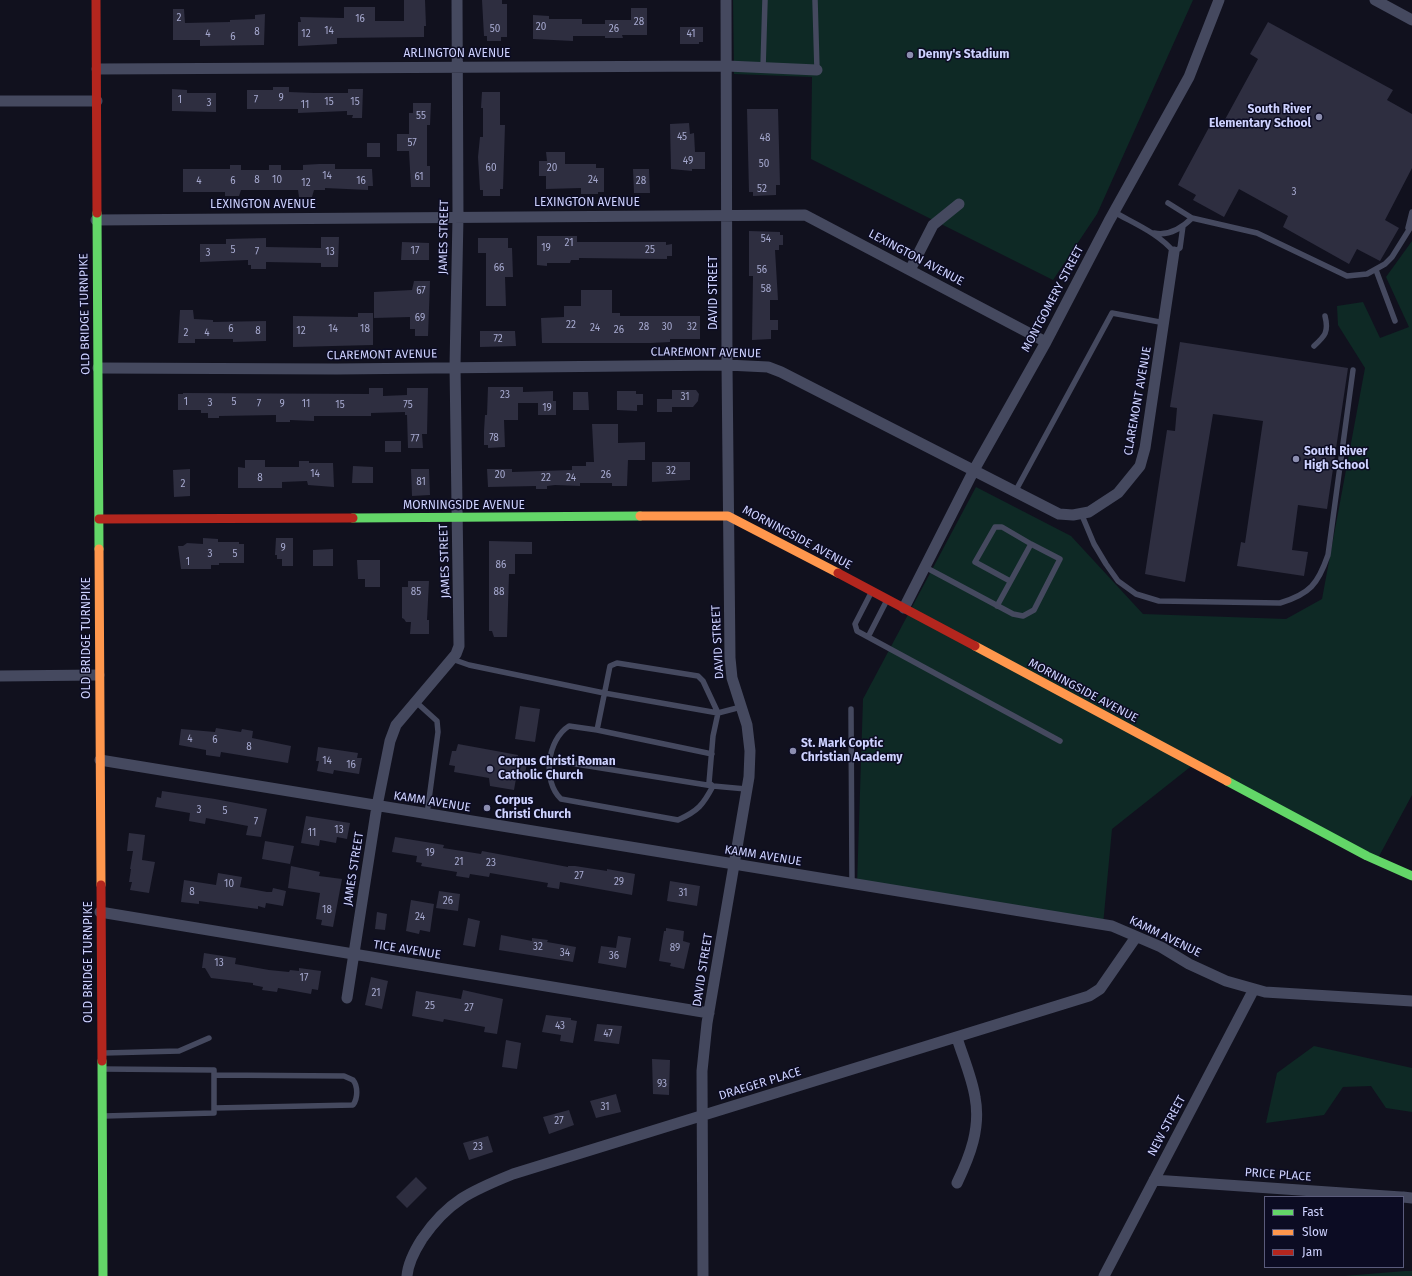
<!DOCTYPE html>
<style>
body{margin:0}
#map{position:relative;width:1412px;height:1276px;overflow:hidden;background:#11111e;font-family:"Fira Sans",sans-serif}
canvas{display:block}
.legend{position:absolute;left:1264px;top:1196px;width:140px;height:72px;box-sizing:border-box;background:#0c0c23;border:1px solid #5a5b7b;margin:0;padding:5px 7px;list-style:none;font-size:12px;color:#ced2ff}
.legend li{display:flex;align-items:center;gap:8px;height:20px}
.legend b{width:20px;border:1px solid #5a5b7b}
</style>
<div id="map">
<canvas width="1412" height="1276"></canvas>
<ul class="legend">
<li><b style="height:5px;background:#63d668"></b>Fast</li>
<li><b style="height:5px;background:#ff974d"></b>Slow</li>
<li><b style="height:5px;background:#b3261e"></b>Jam</li>
</ul>
</div>
<script>
const ctx = document.querySelector('canvas').getContext('2d');
ctx.lineJoin = 'round';
function fill(path, color) { ctx.fillStyle = color; ctx.fill(path, 'evenodd'); }
function strokePath(path, color, width, dash) { ctx.strokeStyle = color; ctx.lineWidth = width; ctx.lineCap = dash ? 'butt' : 'round'; ctx.setLineDash(dash || []); ctx.stroke(path); }
function label(font, color, halo, rows, align = 'center') {
  ctx.font = font + ' "Fira Sans",sans-serif'; ctx.lineWidth = 3; ctx.setLineDash([]); ctx.textBaseline = 'middle'; ctx.strokeStyle = halo; ctx.fillStyle = color; for (const [text, x, y, turn = 0] of rows) {
    ctx.save(); ctx.translate(x, y); ctx.rotate((+turn || 0) * Math.PI / 180); ctx.textAlign = isNaN(turn) ? turn : align; if (halo) ctx.strokeText(text, 0, 0); ctx.fillText(text, 0, 0); ctx.restore();
  }
}
fill(new Path2D(`
 M733,0H1193L1097,214L1053,280L811,159L812,77L734,74Z
 M1412,241V795L1377,860L1194,764L1112,829L1103,925L857,885L863,699L976,487L1071,536L1143,614L1286,619L1322,599L1365,368L1338,325L1337,306L1363,302L1380,338L1409,327L1386,277Z
 M1314,1046L1412,1068V1112L1386,1108L1371,1086L1343,1087L1324,1115L1266,1123L1277,1073Z
 M1405,1271H1412V1276H1344Z`), '#0e2925');
fill(new Path2D(`
 M404,0H425L426,26H424V37L337,38V44L298,46V22H301L300,17L344,18V7H375V21H404Z
 M482,0H502V4H507V37H501V41H487V36H484Z
 M631,8H647V35H622L623,38H605V36H573V41L533,39V15L549,16V19H582V24H605V20H631Z
 M173,9H184L185,23L230,22V20L255,19V15L265,14L264,45L200,46V40H173Z
 M1268,22L1393,90L1387,100L1412,114V168L1385,220L1399,228L1380,261L1357,249L1349,264L1283,227L1288,216L1239,189L1224,217L1193,200L1196,195L1178,185L1213,120L1222,125L1258,59L1250,54Z
 M680,27H703V42H699V44H680Z
 M273,87H289V92L314,93H348V89H363L362,118H352L353,115H347V111L298,113V109H247V90H273Z
 M172,89L187,90V93H216V112L172,111Z
 M482,92H500V125H505L503,189H500V196H483V190H480L478,157L480,137H483V108H481Z
 M413,103H431L430,125H427V166H430V187H411L409,151H397V134H409V113H413Z
 M747,109H778L780,185H776V195L753,196V192H749Z
 M689,123L690,134L694,133L695,152H705V169H692V171L671,169L670,124Z
 M367,143H380V157H367Z
 M546,152H565V164H596V168H604V192H598V194H581V188L546,189V176H539V161H547Z
 M319,164H335V169H372L373,186H368V190L325,188V190H314L312,197H299L298,190H241L239,196H225V192H183V169H230V165H241V170H269V165H281V170H303V165Z
 M633,169H649L650,193H634Z
 M749,231L780,232V235H783V245H779V250H775L778,300H770V320H778V330H771V339L752,340L753,276H749Z
 M537,236H577V242H666V245L672,244V256H667V259L579,258V260H571L570,263H547V266L537,265Z
 M321,237H339L338,267H321V263L266,262V269H251V265H248V260L200,262V244H226V239L266,238V247L321,248Z
 M478,238H508V248H512L513,277H505L506,306H486V253H478Z
 M402,242L429,243V260H401Z
 M414,281H430L428,336H415V329H410V317L374,318V292L412,290Z
 M581,290H612V313H620V316H700V339H670V342L651,343H542L541,318L564,317V306H581Z
 M180,310H193L194,319L213,320V322L266,321V341L233,342V339H195V343H178Z
 M358,313H373V345L293,347V316L358,317Z
 M480,331H515L516,346L480,347Z
 M1180,342L1348,368L1327,509L1298,505L1292,550L1308,552L1304,576L1237,566L1241,542L1245,543L1263,421L1213,414L1185,582L1145,574L1167,430L1175,431L1177,408L1170,407Z
 M488,387H523V392L553,391V401H556V415H538V403H518V420H504L505,447L488,448V445H484V431L485,415H487Z
 M369,388H383V396L407,395V388H428L427,434H422L423,448H408L407,415H405V412L371,413V416H314V421L290,420V422H276V415L219,416V418H208V413H201V410H178V394H183V393L369,394Z
 M672,390H696L699,394L698,401L693,407H672Z
 M617,391H636V394H643V405H637V411L617,410Z
 M573,392H588L589,410H573Z
 M657,399H672V412H657Z
 M592,424H618V443L645,442V460H628L627,486H612V483H580V486L555,485L547,486V489H536V486L488,487L487,469H512V472L572,470V466H586V462H594Z
 M385,441H401V452H385Z
 M245,460H265V467H299V461H309V463H333L334,487L308,485L307,481L282,482V488H238V467L245,468Z
 M652,462H690V480L652,482Z
 M353,466L373,467V483H352Z
 M190,469V496L174,497L173,470Z
 M411,469H429L430,495L412,496Z
 M203,538L218,539V542H239V544H244V563H219V565H211V569H181L178,546H183L187,543L203,544Z
 M276,538H293V566H282V559H277V555H275Z
 M489,541L532,542V554H515V574H509L507,637H494L492,631H489Z
 M333,549V566H313V550Z
 M357,560H380V587H365V579H358Z
 M408,581H429L427,620H429V634H410L411,622H406L404,619L402,618V587H408Z
 M520,706L540,709L535,742L515,739Z
 M216,728L241,732L242,729L253,731L252,738L291,746L288,763L221,752L220,757L206,755V750L179,745L181,729L215,732Z
 M458,744L518,755L517,761L527,763L525,774L517,773L514,790L490,786L489,778L454,772L455,766L449,765L452,751H456Z
 M318,747L358,753L357,758H362L359,774L334,770L333,774L317,771L319,761H316Z
 M162,791L215,799L267,809L261,837L246,835L248,826L206,818L205,824L189,821L190,813L155,807L157,797L161,798Z
 M306,816L350,823L347,839L337,837L336,843L320,840L319,846L301,843Z
 M129,833L145,835L142,860L155,862L149,893L130,890L132,882H129L131,869H130L133,851H127Z
 M395,837L444,845L443,848L481,854L482,851L568,867V866H575L607,871V869L635,874L632,895L560,882L559,889L547,887L548,883L490,873L489,877L470,874L469,878L456,876L457,872L421,866L422,863L416,862L417,856L392,852Z
 M265,841L294,846L290,864L262,859Z
 M291,866L320,872L319,876L342,879L333,927L321,925L322,920L316,919L320,893L288,888Z
 M218,873L242,877L240,887L267,892H272L273,888L286,891L283,906L266,903L265,908L258,906V909L199,901V904L181,902L184,880L216,885Z
 M670,881L700,886L697,906L667,901Z
 M439,891L460,894L458,911L436,908Z
 M411,900L434,904L430,932L420,930L419,934L406,931Z
 M377,912L387,914L385,930L375,929Z
 M468,918L480,921L475,947L463,945Z
 M666,928L684,931L683,941L690,943L684,969L670,966L671,963L659,961L664,931H666Z
 M501,935L532,941V938L548,940L547,942L576,947L573,962L499,950Z
 M618,936L631,938L626,968L598,963L601,946L616,948Z
 M204,953L236,958L235,964L269,970L289,972L290,970L299,971V968L321,971L318,990L312,989L311,994L278,988L277,992L262,990L263,987L253,985V983L211,978L205,968H202Z
 M371,977L388,981L382,1009L365,1005Z
 M463,990L503,999L497,1034L484,1032L485,1027L444,1019L443,1022L412,1016L416,991L461,999Z
 M546,1015L571,1018V1020L577,1021L573,1043L560,1041L561,1035L542,1032Z
 M597,1024L622,1026L619,1044L594,1041Z
 M506,1040L521,1043L517,1069L502,1067Z
 M652,1059L670,1060L669,1095L653,1094Z
 M616,1094L621,1112L596,1118L590,1101Z
 M569,1110L574,1125L549,1134L543,1117Z
 M488,1136L493,1152L469,1160L463,1143Z
 M416,1177L427,1188L407,1208L396,1197Z`), '#2e2e40');
strokePath(new Path2D(`
 M815,0L817,70
 M763,68L765,0
 M1168,203L1192,218L1257,233L1347,276L1367,274L1385,264L1392,257L1412,225
 M1114,212C1135,224 1158,233 1174,252L1180,248L1183,226
 M1408,228L1412,212
 M1154,233C1169,236 1182,228 1192,218
 M1376,270L1395,321
 M1314,346C1325,336 1329,332 1325,316
 M1015,492L1112,313L1165,323
 M1081,513L1094,544L1106,564L1118,581L1136,594L1159,601L1280,603C1310,594 1318,584 1328,555L1353,370
 M925,567L1013,614L1023,616L1034,610L1060,559L1031,544
 M872,591L855,624L857,631L1060,741
 M997,606L1031,544L1002,527H995L975,562L1010,581
 M868,637L887,600
 M452,659L469,665L604,693L718,713L741,707
 M416,702L437,721L438,732L427,814
 M851,709L852,883
 M597,730L712,754
 M551,760L713,786C703,805 698,811 678,820L561,799C542,781 547,740 569,726L597,730L610,666L617,663L698,676L703,681L718,713L713,736L709,783L713,786L746,789
 M104,1053L179,1051L209,1038
 M102,1069L214,1070V1113L104,1116
 M214,1075L344,1076L353,1080C358,1086 358,1098 353,1105L214,1108`), '#45495f', 5.5);
strokePath(new Path2D(`
 M1375,0L1412,20
 M97,69L727,66L817,70
 M0,101H97
 M96,220L805,215L1046,342
 M910,270L933,225L959,204
 M98,368L337,369L727,365L768,367L781,372L1059,514L1073,515L1089,512L1118,493L1140,466L1145,448L1174,252
 M904,608L974,470L1046,342L1109,221L1189,77L1219,0
 M0,676L99,675
 M100,760L1112,926L1161,947L1189,964L1226,981L1265,992L1412,1001
 M100,912L709,1013
 M347,998L377,806L390,741L396,725L456,654L459,646L455,366L458,217L457,0
 M957,1038C963,1057 972,1078 975,1097C981,1128 970,1156 957,1183
 M1154,1180L1401,1197
 M1403,1197L1412,1198
 M407,1276C408,1263 415,1250 422,1239C448,1201 471,1191 513,1174L1089,996L1100,989L1136,937
 M703,1276L702,1071L707,1023L749,777L750,751L747,725L732,678L730,658L727,365L726,0
 M1104,1276L1254,989`), '#45495f', 11);
strokePath(new Path2D(`
 M97,213L99,549
 M353,518L640,516
 M1227,781L1367,856L1412,876
 M102,1061L103,1276`), '#63d668', 9);
strokePath(new Path2D(`
 M640,516H728L838,573
 M99,549L101,885
 M975,646L1227,781`), '#ff974d', 9);
strokePath(new Path2D(`
 M96,0L97,213
 M99,519L353,518
 M838,573L975,646
 M101,885L102,1061`), '#b3261e', 9);
for (const [x, y, r, color] of [
 [910,55,4,"#8c8eb0"],
 [1319,117,4,"#8c8eb0"],
 [1296,459,4,"#8c8eb0"],
 [793,751,4,"#8c8eb0"],
 [490,769,4,"#8c8eb0"],
 [487,808,4,"#8c8eb0"]
]) { const dot = new Path2D(); dot.arc(x, y, r, 0, 2 * Math.PI); ctx.fillStyle = color; ctx.fill(dot); strokePath(dot, '#0c0c23', 1.5); }
label('10px', '#a6a9cf', null, [
 ["2",179,18],
 ["16",360,19],
 ["28",639,22],
 ["20",541,27],
 ["50",495,29],
 ["26",614,29],
 ["14",329,31],
 ["8",257,32],
 ["4",208,34],
 ["12",306,34],
 ["41",691,34],
 ["6",233,37],
 ["9",281,98],
 ["1",180,100],
 ["7",256,100],
 ["15",329,102],
 ["15",355,102],
 ["3",209,103],
 ["11",305,105],
 ["55",421,116],
 ["45",682,137],
 ["48",765,138],
 ["57",412,143],
 ["49",688,161],
 ["50",764,164],
 ["60",491,168],
 ["20",552,168],
 ["14",327,176],
 ["61",419,177],
 ["8",257,180],
 ["10",277,180],
 ["24",593,180],
 ["4",199,181],
 ["6",233,181],
 ["16",361,181],
 ["28",641,181],
 ["12",306,183],
 ["52",762,189],
 ["3",1294,192],
 ["54",766,239],
 ["21",569,243],
 ["19",546,248],
 ["5",233,250],
 ["25",650,250],
 ["17",415,251],
 ["7",257,252],
 ["13",330,252],
 ["3",208,253],
 ["66",499,268],
 ["56",762,270],
 ["58",766,289],
 ["67",421,291],
 ["69",420,318],
 ["22",571,325],
 ["28",644,327],
 ["30",667,327],
 ["32",692,327],
 ["24",595,328],
 ["6",231,329],
 ["14",333,329],
 ["18",365,329],
 ["26",619,330],
 ["8",258,331],
 ["12",301,331],
 ["2",186,333],
 ["4",207,333],
 ["72",498,339],
 ["23",505,395],
 ["31",685,397],
 ["1",186,402],
 ["5",234,402],
 ["3",210,403],
 ["7",259,404],
 ["9",282,404],
 ["11",306,404],
 ["15",340,405],
 ["75",408,405],
 ["19",547,408],
 ["78",494,438],
 ["77",415,439],
 ["32",671,471],
 ["14",315,474],
 ["20",500,475],
 ["26",606,475],
 ["8",260,478],
 ["22",546,478],
 ["24",571,478],
 ["81",421,482],
 ["2",183,484],
 ["9",283,548],
 ["3",210,554],
 ["5",235,554],
 ["1",188,562],
 ["86",501,565],
 ["85",416,592],
 ["88",499,592],
 ["4",190,739],
 ["6",215,740],
 ["8",249,747],
 ["14",327,761],
 ["16",351,765],
 ["3",199,810],
 ["5",225,811],
 ["7",256,822],
 ["13",339,830],
 ["11",312,833],
 ["19",430,853],
 ["21",459,862],
 ["23",491,863],
 ["27",579,876],
 ["29",619,882],
 ["10",229,884],
 ["8",192,892],
 ["31",683,893],
 ["26",448,901],
 ["18",327,910],
 ["24",420,917],
 ["32",538,947],
 ["89",675,948],
 ["34",565,953],
 ["36",614,956],
 ["13",219,963],
 ["17",304,978],
 ["21",376,993],
 ["25",430,1006],
 ["27",469,1008],
 ["43",560,1026],
 ["47",608,1034],
 ["93",662,1084],
 ["31",605,1107],
 ["27",559,1121],
 ["23",478,1147]
]);
label('12px', '#ced2ff', '#0c0c23', [
 ["ARLINGTON AVENUE",457,54],
 ["LEXINGTON AVENUE",587,203],
 ["LEXINGTON AVENUE",263,205],
 ["JAMES STREET",444,237,-89],
 ["LEXINGTON AVENUE",916,258,28],
 ["DAVID STREET",714,293,-90],
 ["MONTGOMERY STREET",1053,299,-62],
 ["OLD BRIDGE TURNPIKE",85,314,-91],
 ["CLAREMONT AVENUE",706,353,1],
 ["CLAREMONT AVENUE",382,355,-1],
 ["CLAREMONT AVENUE",1138,401,-80],
 ["MORNINGSIDE AVENUE",464,506],
 ["MORNINGSIDE AVENUE",797,538,28],
 ["JAMES STREET",445,561,-92],
 ["OLD BRIDGE TURNPIKE",87,638,-90],
 ["DAVID STREET",718,642,-93],
 ["MORNINGSIDE AVENUE",1083,691,28],
 ["KAMM AVENUE",432,802,9],
 ["KAMM AVENUE",763,856,9],
 ["JAMES STREET",354,869,-81],
 ["KAMM AVENUE",1165,937,26],
 ["TICE AVENUE",407,950,9],
 ["OLD BRIDGE TURNPIKE",89,962,-90],
 ["DAVID STREET",703,970,-81],
 ["DRAEGER PLACE",760,1084,-17],
 ["NEW STREET",1167,1126,-62],
 ["PRICE PLACE",1278,1175,4]
]);
label('bold 12px', '#ced2ff', '#0c0c23', [
 ["Denny's Stadium",918,55],
 ["South River",1311,110,"right"],
 ["Elementary School",1311,124,"right"],
 ["South River",1304,452],
 ["High School",1304,466],
 ["St. Mark Coptic",801,744],
 ["Christian Academy",801,758],
 ["Corpus Christi Roman",498,762],
 ["Catholic Church",498,776],
 ["Corpus",495,801],
 ["Christi Church",495,815]
], 'left');
</script>
